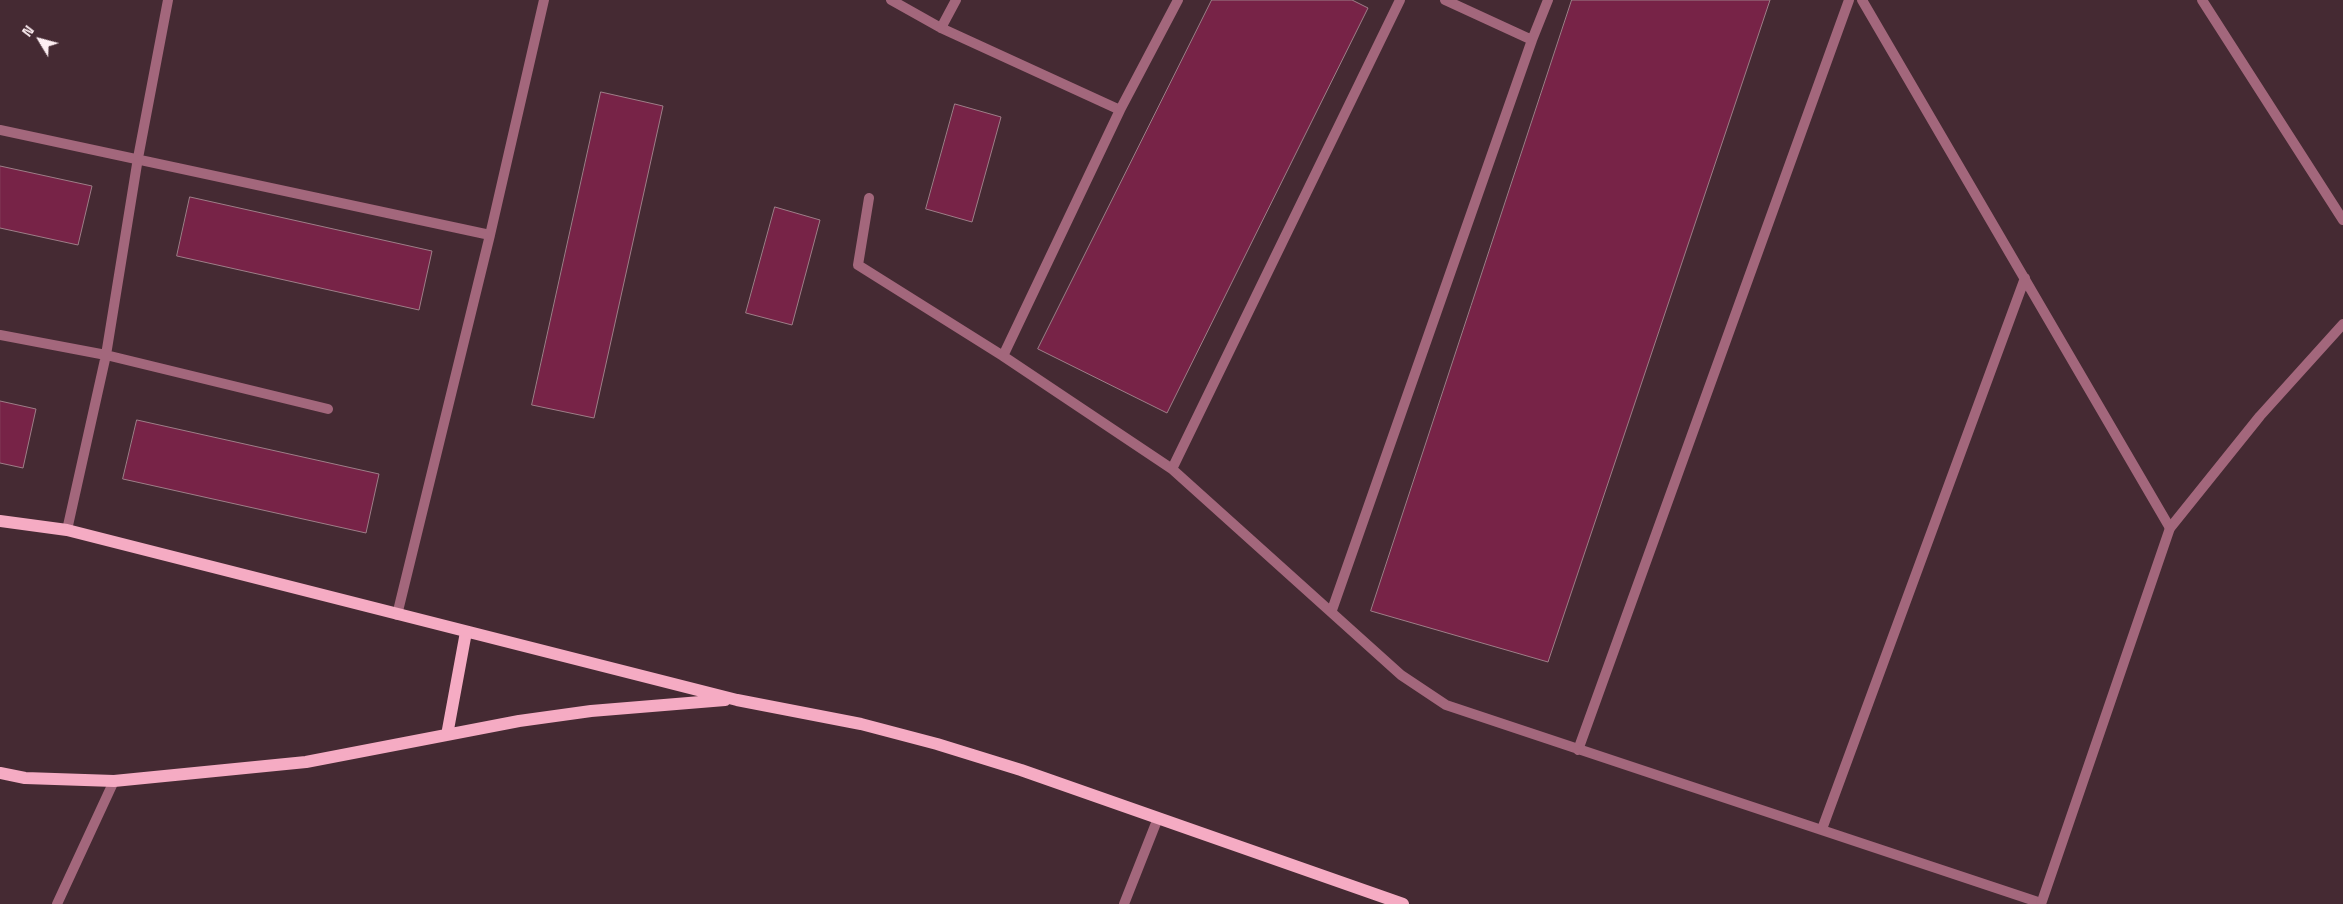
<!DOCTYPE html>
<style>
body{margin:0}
#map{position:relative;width:2343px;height:904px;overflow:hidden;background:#452a33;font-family:"Space Grotesk",sans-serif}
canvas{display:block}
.north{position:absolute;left:15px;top:15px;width:50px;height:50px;-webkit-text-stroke:4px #452a33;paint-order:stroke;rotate:307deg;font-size:14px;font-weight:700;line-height:20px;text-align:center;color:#fdeef2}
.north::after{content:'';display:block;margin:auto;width:18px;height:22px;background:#fdeef2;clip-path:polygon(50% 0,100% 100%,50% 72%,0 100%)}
</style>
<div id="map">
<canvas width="2343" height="904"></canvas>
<div class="north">N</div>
</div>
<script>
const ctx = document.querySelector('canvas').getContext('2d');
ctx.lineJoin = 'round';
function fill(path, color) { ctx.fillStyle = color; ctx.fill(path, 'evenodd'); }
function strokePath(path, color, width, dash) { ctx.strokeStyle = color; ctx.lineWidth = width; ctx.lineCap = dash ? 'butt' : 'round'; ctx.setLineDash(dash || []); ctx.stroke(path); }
const building = new Path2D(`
 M1212,0H1352L1368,8L1167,413L1038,349Z
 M1572,0H1770L1548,662L1371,611Z
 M601,92L663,106L594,418L532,405Z
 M955,104L1001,117L972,222L926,209Z
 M0,166L92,186L78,245L0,228Z
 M190,197L432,251L419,310L177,256Z
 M775,207L820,220L792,325L746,313Z
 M0,401L36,409L23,468L0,463Z
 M137,420L379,474L366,533L123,479Z`);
fill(building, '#772347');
strokePath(building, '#9e7e88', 1);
strokePath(new Path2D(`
 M891,0L941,28L1120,110L1003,356
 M1862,0L2170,528
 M2202,0L2343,220
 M941,28L956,0
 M1532,40L1548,0
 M1120,110L1178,0
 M0,130L490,235L397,615
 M869,198L858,265L1003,356L1172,469L1401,675L1446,705L2041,903
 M490,235L544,0
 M0,335L106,355L328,409
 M1172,469L1400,0
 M67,530L106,355L138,158L168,0
 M1332,610L1532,40L1445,0
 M1578,750L1849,0
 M1822,829L2025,278
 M57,904L114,781
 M1124,904L1158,818`), '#a3677c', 10);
strokePath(new Path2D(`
 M2041,904L2170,528L2260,416L2343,324`), '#a3677c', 10);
strokePath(new Path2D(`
 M0,521L67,530L737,700L861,724L937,744L1021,770L1403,904
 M447,735L466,632
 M0,773L25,778L114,781L306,762L519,721L591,711L725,700`), '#f5abc3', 12);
</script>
